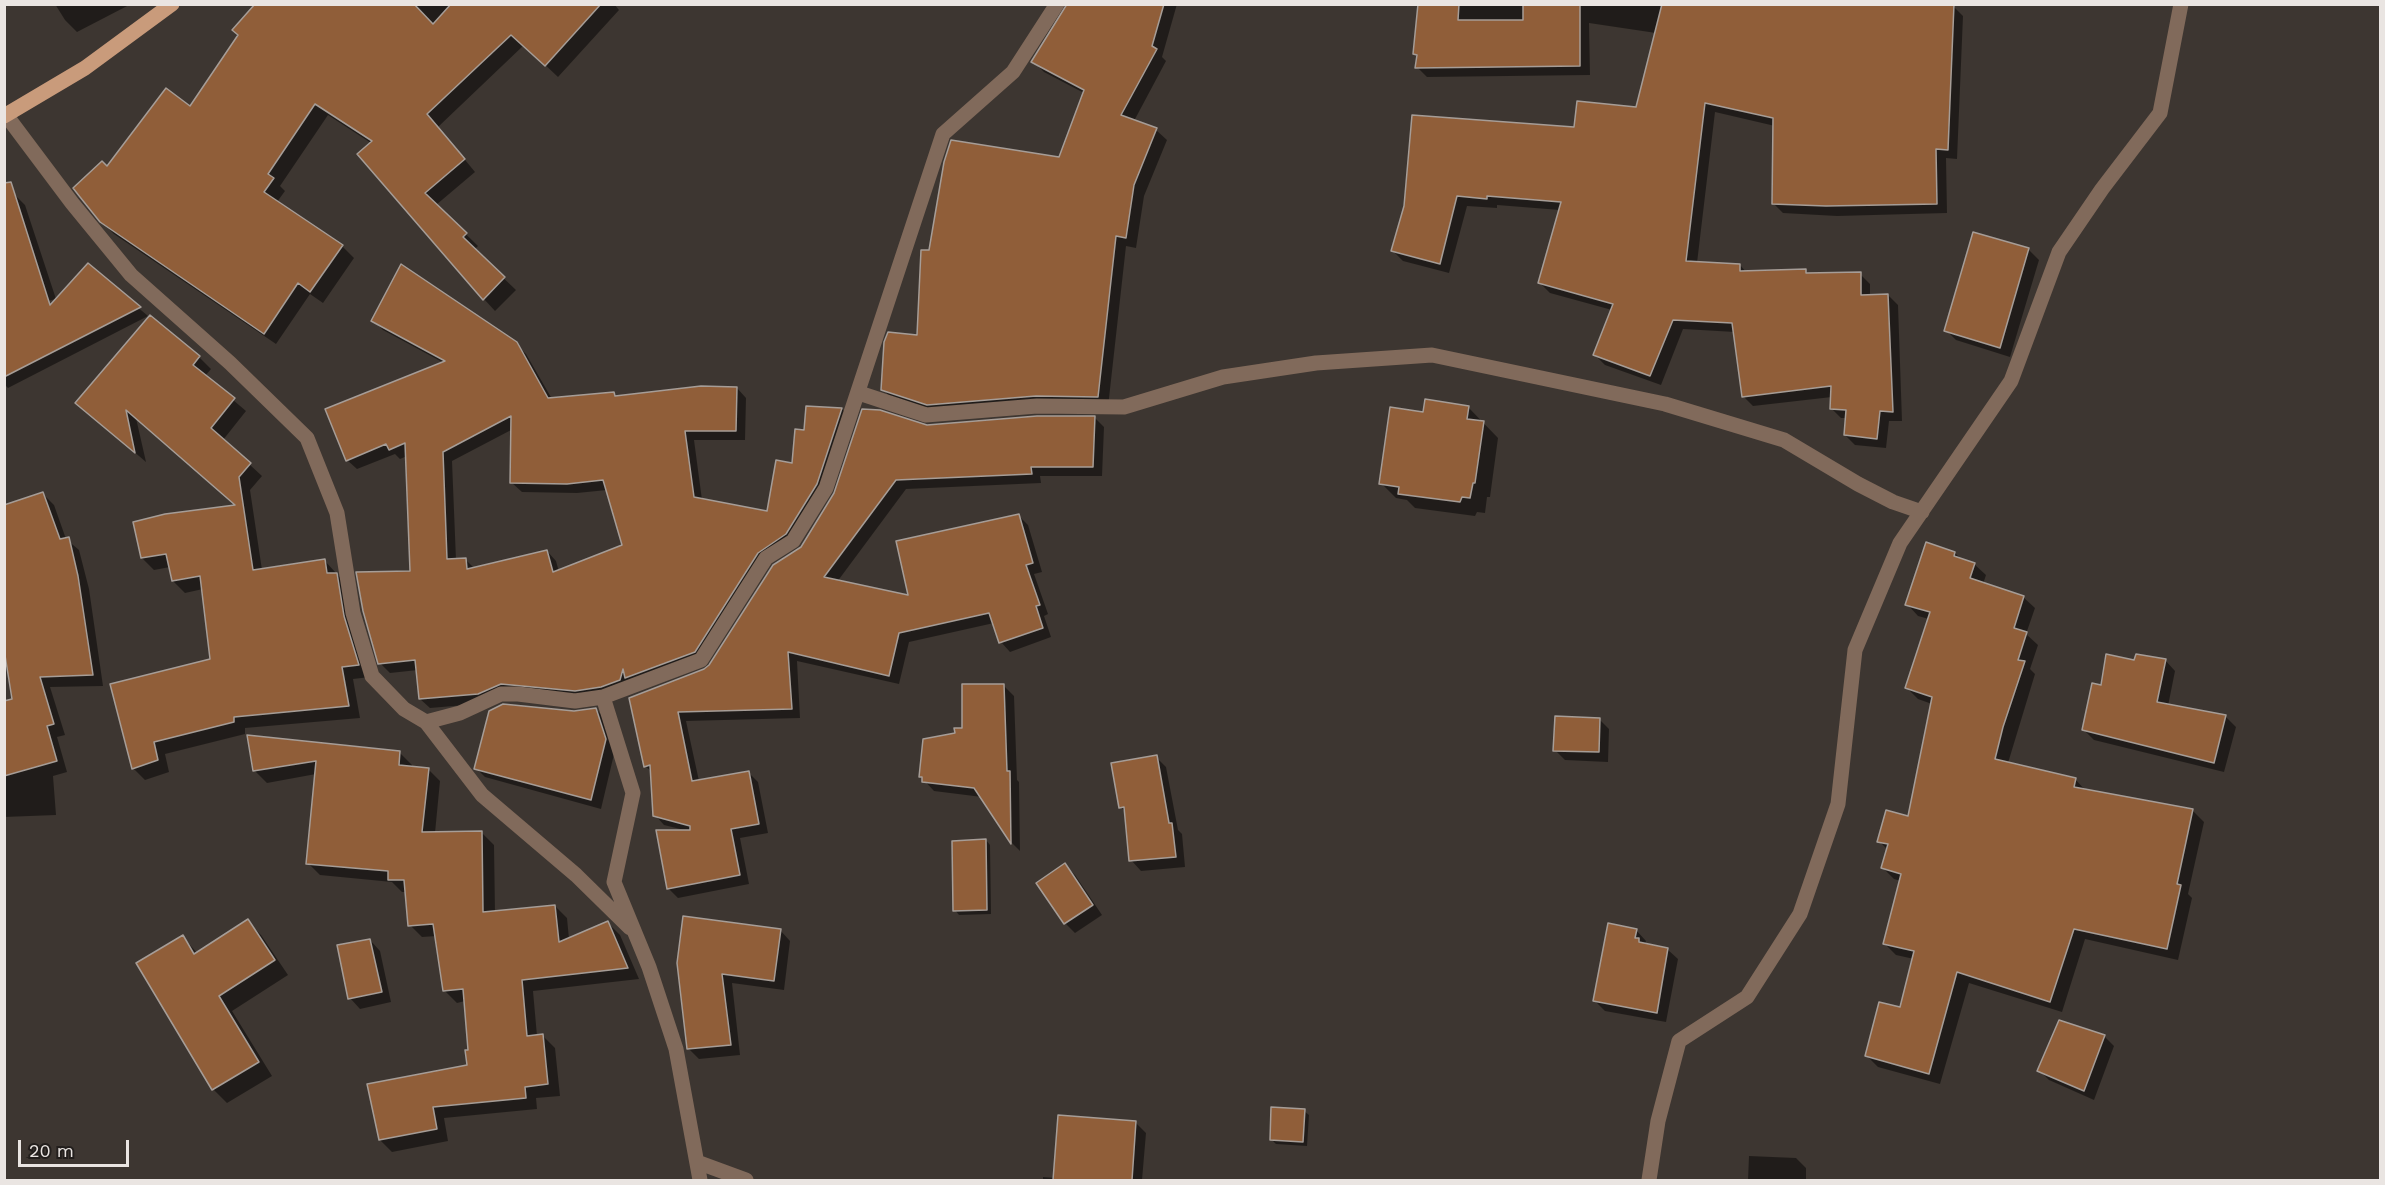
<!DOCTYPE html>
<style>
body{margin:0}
#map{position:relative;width:2385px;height:1185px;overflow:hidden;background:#3d3631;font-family:"Work Sans",sans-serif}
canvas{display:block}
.frame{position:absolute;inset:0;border:6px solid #eae5e2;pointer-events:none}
.scale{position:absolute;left:18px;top:1140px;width:111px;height:27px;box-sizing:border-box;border:3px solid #eae5e2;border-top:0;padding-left:8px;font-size:18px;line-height:21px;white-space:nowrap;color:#eae5e2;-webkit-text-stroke:4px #221e1c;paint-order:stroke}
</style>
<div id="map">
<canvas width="2385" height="1185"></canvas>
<div class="frame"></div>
<div class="scale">20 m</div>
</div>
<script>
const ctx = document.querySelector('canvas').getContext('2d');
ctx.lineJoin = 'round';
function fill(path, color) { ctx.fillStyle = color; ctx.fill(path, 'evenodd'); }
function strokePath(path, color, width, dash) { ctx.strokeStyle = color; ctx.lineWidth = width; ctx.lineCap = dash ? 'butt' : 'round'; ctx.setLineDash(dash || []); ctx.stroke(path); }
fill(new Path2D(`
 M55,4H131L77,32L65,20Z
 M257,4H614L619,10L558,77L524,45L438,127L475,172L436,205L478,246L474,250L516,290L495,311L484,299L371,143L328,115L280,186L285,191L277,202L342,246L354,258L323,303L310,294L276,344L114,234L101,221L107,168L190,108L240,35Z
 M1089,4H1177L1162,57L1166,61L1134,121L1156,130L1167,140L1144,196L1136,248L1126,246L1108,407L939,415L893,400L883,389L919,336L930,252L1060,158L1084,93L1044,72L1033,61Z
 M1419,4L1953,6L1963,16L1957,159L1946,158L1947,213L1837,216L1783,213L1773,203L1775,126L1715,112L1697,263L1740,265L1747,273L1805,271L1809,275L1860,274L1870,284V296L1888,295L1898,305L1902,421H1889L1886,448L1855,445L1845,435L1847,418H1841L1831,408L1832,397L1753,406L1743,396L1735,332L1683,329L1661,385L1605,365L1595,355L1612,310L1550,293L1540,283L1560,210L1497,205V208L1467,206L1449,273L1403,261L1393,251L1405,206L1575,129L1637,109L1656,33L1589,23L1590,75L1427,77L1417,67L1418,57L1415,54Z
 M12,192L25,205L56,299L4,312Z
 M1974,234L2029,250L2039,260L2010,357L1956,340L1946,330Z
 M116,289L148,316L8,388L4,384V346Z
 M373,320L516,344L526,354L552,399L614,393L618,397L737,388L746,398L745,440H694L702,500L768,513L793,465L806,432L842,409L851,419L826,494L767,562L704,661L611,697L511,693L489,703L430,708L420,699L418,670L390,673L380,663L412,573L407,456L400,459L395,454L357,469L347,460L444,363L383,330ZM513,429L512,483L522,492L577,493L607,490L624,546L559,572L556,561L547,551L475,569L466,560H456L452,461Z
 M199,357L211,369L205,376L246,411L223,440L262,476L250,490L262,570L324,560L348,586L370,677L353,679L360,718L245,728V734L165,754L169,772L145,780L133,768L211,660L203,589L185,593L173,581L170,567L154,570L142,558L237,506L136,418L146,462L77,403Z
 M1468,407L1498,438L1490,497H1487L1485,513L1477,512L1475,516L1415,508L1407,500L1396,498L1381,483L1424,414Z
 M1095,418L1104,427L1102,476H1040L1041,483L906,489L837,582L910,597L1018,515L1028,525L1042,572L1034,574L1048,614L1044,616L1051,637L1010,652L1001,642L994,623L909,642L899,684L797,661L800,718L686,721L699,781L748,772L758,782L768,833L740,838L749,884L678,898L668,888L684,830L664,825L655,815L652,772L645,766L631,699L705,670L802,548L927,426Z
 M43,494L54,505L66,539L79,550L89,589L103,686L50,687L65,735L57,737L67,772L53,776L56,815L4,817V703L14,700Z
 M1927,544L1955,553L1961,559L1974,564L1986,575L1983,584L2023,597L2035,608L2026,634L2038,645L2030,669L2035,674L2008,763L2075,779L2086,791L2193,811L2204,822L2188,894L2192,898L2178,960L2085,939L2062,1012L1969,983L1940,1084L1878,1067L1867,1056L1901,1009L1914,959L1896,955L1884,943L1901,881L1894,879L1883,868L1888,850L1879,841L1910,818L1932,704L1918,699L1906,687L1929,619L1918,616L1907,604Z
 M2165,660L2175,671L2168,706L2226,717L2236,727L2224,772L2094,740L2084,730L2102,686L2135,661Z
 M1004,686L1014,696L1017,780L1019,782L1020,851L1012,843L982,797L934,791L920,776L956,734L964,730Z
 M596,709L606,720L615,750L601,809L485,777L475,767L574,712Z
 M1599,719L1609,729L1608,762L1565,760L1555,750Z
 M249,737L400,753L412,765V767L428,769L440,781L435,833H482L494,845L495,913L555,906L567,918L569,939L608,923L620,935L639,979L533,991L537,1036H543L555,1048L560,1096L536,1098L537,1109L444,1118L448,1141L392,1152L380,1140L468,1067L470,1051L465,1001L457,1003L445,991L437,936L422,937L410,925L407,892H402L392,882L320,875L308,863L316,774L267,783L255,771Z
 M1156,757L1166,767L1178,830L1182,834L1185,867L1141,871L1131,860L1126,813L1121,807Z
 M986,840L990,845L991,914L959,915L955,910Z
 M1065,865L1075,875L1102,915L1075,933L1065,923Z
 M247,921L261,935L288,975L232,1011L272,1076L227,1103L213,1089L183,937L198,954Z
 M780,930L790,941L784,990L732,983L740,1055L699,1059L689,1049L679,963Z
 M1636,930L1646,941L1645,945L1667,949L1678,959L1666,1022L1605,1011L1595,1001Z
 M370,940L380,951L391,1002L360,1009L350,998Z
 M2104,1036L2114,1046L2094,1100L2049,1080L2039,1070Z
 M1304,1111L1309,1115L1307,1146L1276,1144L1271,1139Z
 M1136,1123L1146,1133L1142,1180H1043V1177L1055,1178Z
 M1749,1156L1796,1158L1806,1168V1180H1748Z`), '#0007');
const building = new Path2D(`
 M255,4H414L433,24L451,4H601L545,66L511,35L427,114L465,159L425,193L467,233L463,237L505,277L483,300L357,154L372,141L315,104L268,174L274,178L264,192L343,245L310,292L298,283L264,334L100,222L80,197L73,188L102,161L107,166L166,88L190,106L238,35L232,30Z
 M1067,4H1164L1152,46L1157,49L1121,115L1157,128L1134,185L1126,238L1116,236L1098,397L1036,396L927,405L881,390L884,342L888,332L917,335L921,250H929L944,162L951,140L1059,157L1084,90L1031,62Z
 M1418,4H1459L1458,20H1523V4H1580V66L1415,68L1417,55L1413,54Z
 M1662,4H1954L1948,150L1936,149L1937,204L1826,206L1772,204L1773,118L1705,103L1686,261L1740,264V271L1806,269V273L1861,272V295L1888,294L1893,412L1880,411L1877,439L1844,435L1846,410L1830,409L1831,386L1742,397L1732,323L1673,320L1650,376L1593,355L1613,304L1538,283L1561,202L1487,196V199L1457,196L1440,264L1391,251L1404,206L1412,115L1574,127L1577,101L1636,107Z
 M11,182L50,305L88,263L141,307L4,377V183Z
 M1973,232L2029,248L2000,348L1944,331Z
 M401,264L517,342L548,398L614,392L615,396L701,386L737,387L736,431H685L694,497L767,511L776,460L792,463L795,429L804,430L806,406L842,408L817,484L786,534L758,553L695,652L625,678L623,669L620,680L601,687L575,691L501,684L478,694L419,699L415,660L378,664L363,611L356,572L410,571L405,443L389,450L386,444L346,461L325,409L445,361L371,321ZM511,416L510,483L567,484L603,480L622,545L553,572L547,550L467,569L466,558L447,559L443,452Z
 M150,315L200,356L193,365L235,398L211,428L251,463L239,477L253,570L325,559L327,573H337L344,616L359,665L342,667L349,706L234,717V722L154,742L158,760L132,769L110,684L210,659L200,576L172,581L166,554L141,558L133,522L165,514L235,505L126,410L135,453L75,403Z
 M1425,399L1469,406L1467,419L1484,421L1475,483H1473L1470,498L1462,497L1460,502L1398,494L1399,487L1379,484L1390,407L1423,412Z
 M862,409L880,410L927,425L1037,416H1095L1093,467H1031L1032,474L896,480L824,577L908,595L896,541L1019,514L1033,563L1026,565L1040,605L1036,606L1043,628L999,643L989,613L899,633L889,676L788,652L792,709L678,712L692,781L749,771L759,824L731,829L740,875L667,889L656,830H690V826L653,816L650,765L644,767L629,698L704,669L709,665L773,565L801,547L834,493Z
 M43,492L60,539L69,537L78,576L93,675L40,677L54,724L47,726L57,761L4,776V701L12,699L4,649V505Z
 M1926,542L1955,552L1954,556L1975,563L1970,578L2024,596L2014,628L2027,632L2018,660L2025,661L2003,727L1995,759L2076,778L2074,787L2193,809L2177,884L2181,885L2167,949L2074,929L2050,1002L1957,972L1929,1074L1865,1056L1879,1002L1900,1007L1914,951L1883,944L1901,874L1881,868L1888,844L1877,842L1886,810L1908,816L1932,697L1905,688L1930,612L1905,605Z
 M2106,654L2134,660L2136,654L2166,659L2157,702L2226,715L2214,763L2082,730L2092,683L2101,685Z
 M962,684H1004L1007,771H1010L1011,844L974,788L922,782V777H919L923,739L955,733L954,728H962Z
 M503,704L574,711L596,708L606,739L591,800L474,769L489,711Z
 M1555,716L1600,718L1599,752L1553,751Z
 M247,735L400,751L399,765L429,768L422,832L482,831L483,912L555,905L559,942L608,921L628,968L522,980L527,1036L543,1034L548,1084L525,1087L526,1098L433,1107L437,1129L379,1140L367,1084L467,1065L465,1050H468L463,989L443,991L433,924L408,926L404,880H388V871L306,864L316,761L253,771Z
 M1157,755L1169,823H1172L1176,857L1129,861L1124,807L1119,808L1111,763Z
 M986,839L987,910L953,911L952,841Z
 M1065,863L1093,905L1064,924L1036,883Z
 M683,916L781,929L774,981L722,974L731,1045L687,1049L677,963Z
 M248,919L275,960L219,996L259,1062L212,1090L136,963L183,935L194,954Z
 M1608,923L1637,929L1635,938H1639V942L1668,948L1657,1013L1593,1001Z
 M370,939L382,992L348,999L337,945Z
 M2059,1020L2105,1035L2084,1091L2037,1071Z
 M1271,1107L1305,1109L1303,1142L1270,1140Z
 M1058,1115L1136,1121L1132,1180H1053Z`);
fill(building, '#905e39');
strokePath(building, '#a69d97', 1.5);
strokePath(new Path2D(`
 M6,115L72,203L131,275L230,363L307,438L337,513L353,613L372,676L404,709L426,722L460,713L501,694H518L575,701L603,697L701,660L766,558L793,541L826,488L943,134L1013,72L1057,4
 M859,393L926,415L1037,406L1124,407L1223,377L1316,363L1432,355L1665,404L1784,440L1858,484L1893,502L1922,512
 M603,697L633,793L614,882L649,967L676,1049L700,1180
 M426,722L482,795L576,875L630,928
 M697,1162L746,1180
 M1649,1180L1658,1121L1679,1041L1747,997L1800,914L1838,804L1855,650L1900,543L2011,381L2059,252L2102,189L2160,113L2181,4`), '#816a5b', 15);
strokePath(new Path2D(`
 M4,116L85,68L172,4`), '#c99b7b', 15);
</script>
